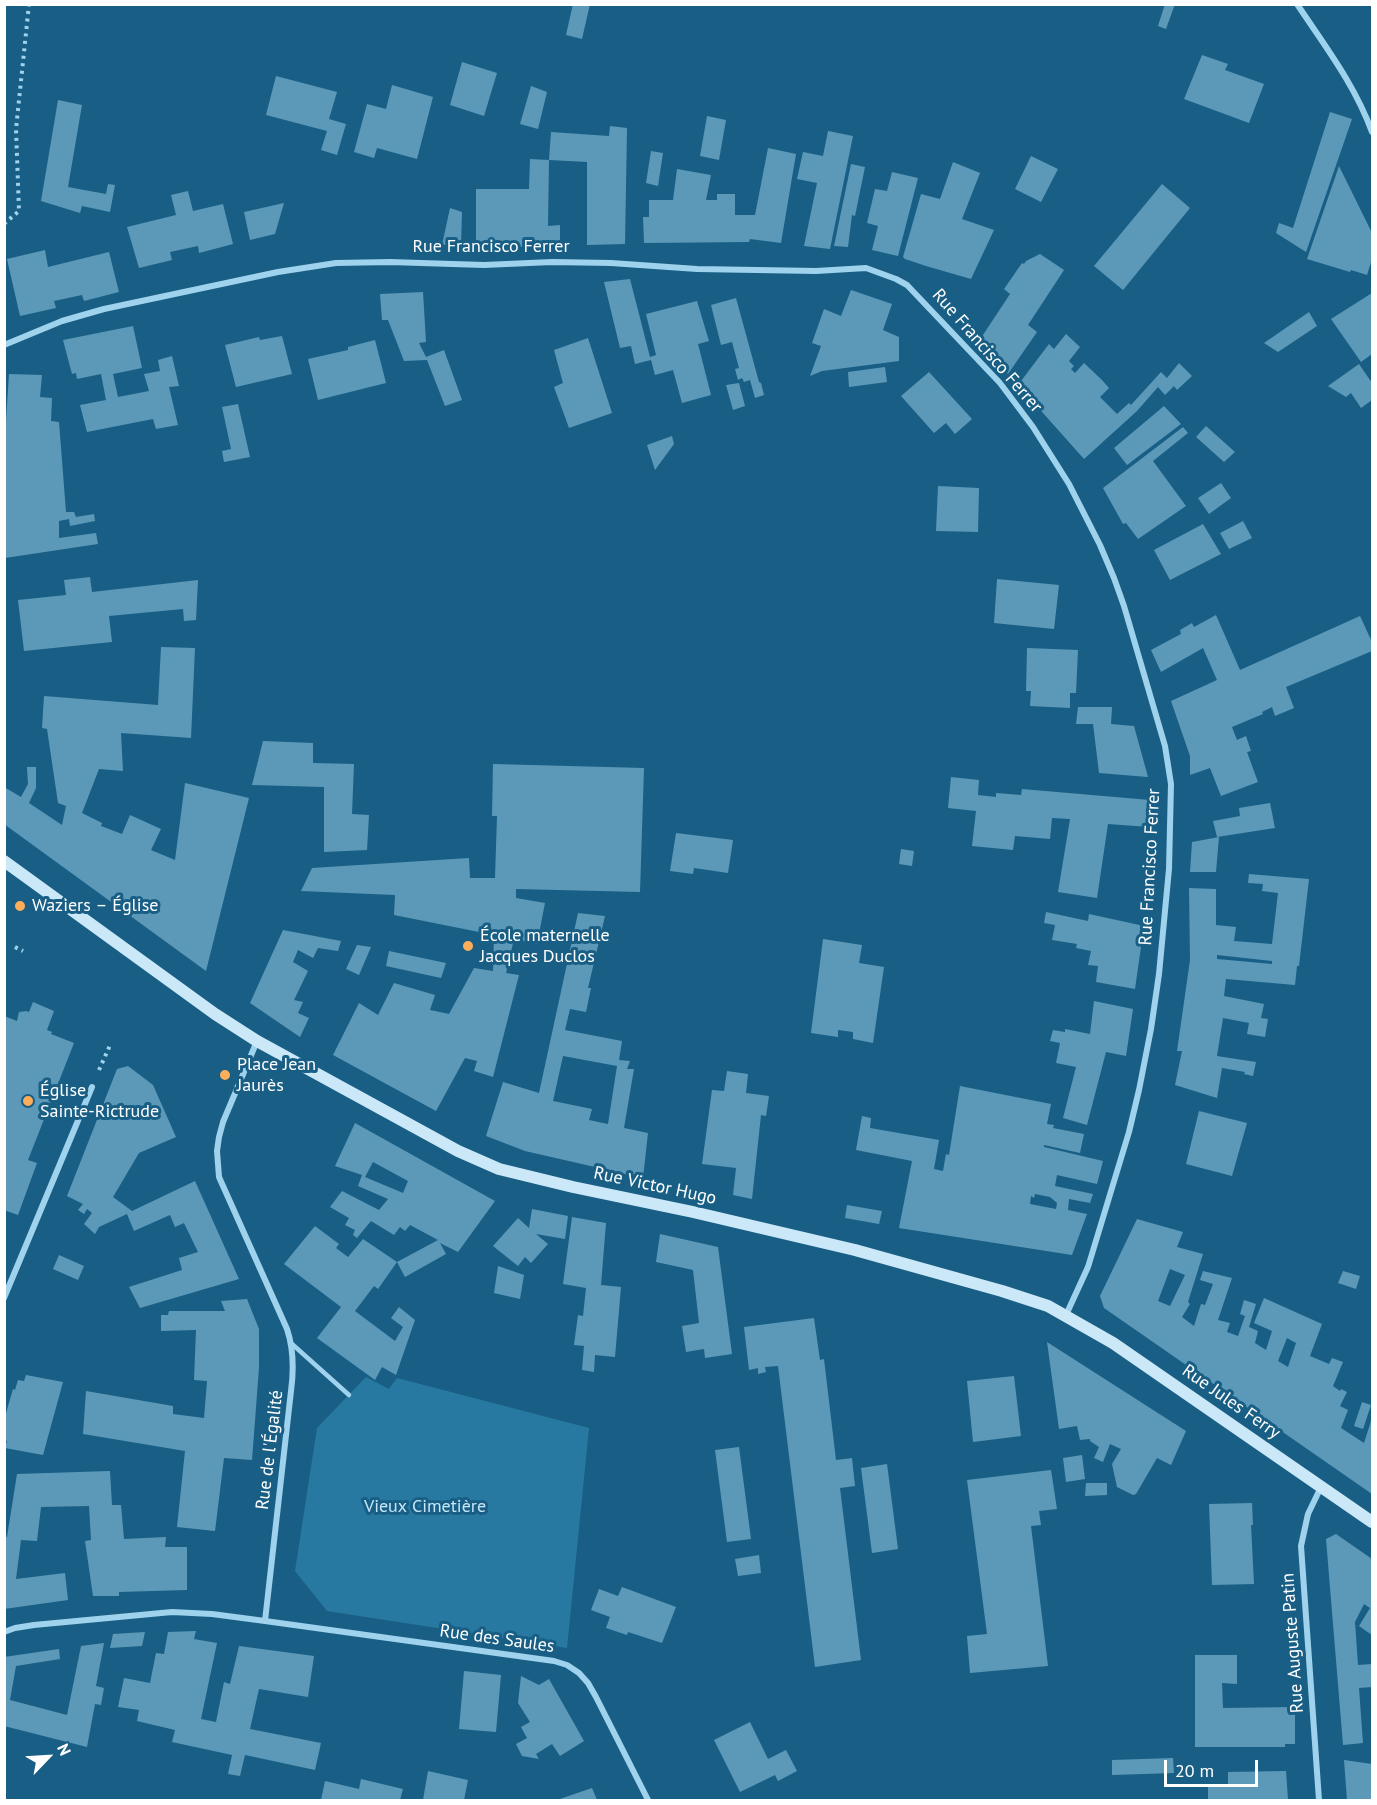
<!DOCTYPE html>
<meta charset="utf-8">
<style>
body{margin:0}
#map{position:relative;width:1377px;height:1805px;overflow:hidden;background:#195f85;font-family:"PT Sans",sans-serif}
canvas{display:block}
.frame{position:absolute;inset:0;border:6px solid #fff;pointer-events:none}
.north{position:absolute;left:18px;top:1727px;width:60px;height:60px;-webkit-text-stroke:4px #195f85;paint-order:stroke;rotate:65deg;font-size:16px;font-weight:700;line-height:24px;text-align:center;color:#fff}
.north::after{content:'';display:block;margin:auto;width:21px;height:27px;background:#fff;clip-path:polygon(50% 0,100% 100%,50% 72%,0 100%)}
.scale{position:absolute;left:1164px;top:1760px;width:94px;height:27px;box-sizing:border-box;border:3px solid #fff;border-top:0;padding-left:8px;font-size:18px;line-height:21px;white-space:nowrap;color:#fff;-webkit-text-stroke:4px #195f85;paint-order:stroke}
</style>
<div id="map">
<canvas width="1377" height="1805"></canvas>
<div class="frame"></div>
<div class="north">N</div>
<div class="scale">20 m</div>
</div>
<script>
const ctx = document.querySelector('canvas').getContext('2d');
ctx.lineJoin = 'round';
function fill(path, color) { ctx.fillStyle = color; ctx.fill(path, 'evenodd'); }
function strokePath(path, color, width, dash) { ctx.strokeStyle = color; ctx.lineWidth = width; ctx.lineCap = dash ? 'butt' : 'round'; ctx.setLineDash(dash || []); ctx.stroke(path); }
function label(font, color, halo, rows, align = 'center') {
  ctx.font = font + ' "PT Sans",sans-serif'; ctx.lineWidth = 6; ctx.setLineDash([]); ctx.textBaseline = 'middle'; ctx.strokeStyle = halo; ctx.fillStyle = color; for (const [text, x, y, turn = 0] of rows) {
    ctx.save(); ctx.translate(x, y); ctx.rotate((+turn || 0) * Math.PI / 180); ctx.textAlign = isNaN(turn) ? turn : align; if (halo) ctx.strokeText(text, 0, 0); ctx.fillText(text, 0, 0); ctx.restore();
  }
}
fill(new Path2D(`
 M366,1377L389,1389L397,1378L589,1428L567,1648L327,1611L295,1571L317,1428Z`), '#2879a2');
fill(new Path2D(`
 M573,4H590L582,39L566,35Z
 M1165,4H1175L1166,29L1158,26Z
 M1202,55L1228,64L1225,70L1264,84L1249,123L1184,99Z
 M462,62L497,73L484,116L450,105Z
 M276,76L337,92L329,119L346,124L337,155L321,150L327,131L266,115Z
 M392,85L433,97L417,159L377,148L374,158L354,152L367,104L386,109Z
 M531,86L547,92L538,129L520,124Z
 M58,100L82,105L68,187L106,194L108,184L115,185L110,212L82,206L80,213L41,201Z
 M1330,112L1352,119L1306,252L1276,233L1279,223L1293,228Z
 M707,116L726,120L719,160L700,156Z
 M610,126L627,128L625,244L587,245V162L549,160L551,132L609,136Z
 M828,131L853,136L830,249L804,246L817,183L797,179L803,152L823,156Z
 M768,148L796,154L781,243L750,239L749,242L644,243L643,217H649V200H673L677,169L711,175L706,200H717V194H735V215H755Z
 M651,151L663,153L658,186L646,183Z
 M1031,156L1058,169L1041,202L1015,189Z
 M530,159L549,160L548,226L560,225V246L476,248V189H529Z
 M953,162L980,173L962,219L994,230L971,279L926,266L905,259L903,257L921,194L940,199Z
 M851,164L865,167L855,216L852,215L848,247L834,246Z
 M1339,166L1372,233V259L1367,275L1351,270L1350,272L1307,259Z
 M892,172L918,178L898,256L872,250L878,226L867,223L875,189L887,191Z
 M1162,184L1190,208L1123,290L1094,266Z
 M188,191L193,211L223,204L233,244L199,253L198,246L170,252L172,260L139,268L127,227L176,215L171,195Z
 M284,203L275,234L250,240L244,212Z
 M450,208L462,212L461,245H442Z
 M45,250L48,267L109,252L119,292L84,301L82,295L54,301L56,308L20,316L7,259Z
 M1040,254L1064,270L1028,325L1037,332L1008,374L979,341L1010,294L1004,289L1022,263L1024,264L1026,261Z
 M630,279L650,357L656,355L646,314L697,301L709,341L698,344L711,395L682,403L673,370L655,375L651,360L635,364L631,346L620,348L604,282Z
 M851,290L892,304L883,330L899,337V361L822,371L810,376L821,346L812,343L824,309L841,316Z
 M423,292L426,342L419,343L426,357L444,350L462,400L445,406L427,360L404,361L388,320H382L380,294Z
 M1372,293V354L1361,362L1331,319Z
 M736,298L759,382L761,383L764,395L755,398L750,380L744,382L742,378L738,380L735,369L739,368L732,342L721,345L711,305Z
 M1309,312L1317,326L1278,352L1264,343Z
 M133,326L142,368L113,374L118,397L149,391L144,374L160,371L158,360L172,356L179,386L169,387L178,425L156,429L153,419L87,432L80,405L106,400L101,374L77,379L76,373L72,374L63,340Z
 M1066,334L1080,347L1069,361L1074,366L1071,369L1075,373L1084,363L1102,380L1109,388L1100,397L1117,414L1129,403L1131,405L1161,372L1167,378L1179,363L1192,376L1177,390L1174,386L1165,395L1158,387L1137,411L1084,459L1018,385L1049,344L1054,349Z
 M282,336L292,374L236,387L225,345L259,337L260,340Z
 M588,338L612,413L569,428L554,387L563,383L554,350Z
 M375,340L386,383L318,400L308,359L348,350V347Z
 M1359,364L1372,383V400L1361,408L1351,393L1346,397L1328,386Z
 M885,367L887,382L849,387L848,372Z
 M929,372L972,419L955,434L946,423L934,433L901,396Z
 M9,374L42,375L40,397L52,398L51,421L59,422L66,512H74L76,517L94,514L95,521L70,526L69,519L59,521V538L96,533L98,544L5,558L6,420Z
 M739,383L745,406L733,410L726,385Z
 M238,404L250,457L224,462L222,451L231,449L222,407Z
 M1164,406L1181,424L1127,465L1114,448Z
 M1206,426L1235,452L1224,462L1196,437Z
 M1183,427L1188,433L1153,461L1186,506L1138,539L1126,523L1123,524L1103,488Z
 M672,436L674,444L655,470L647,445Z
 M1221,483L1231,498L1209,514L1198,498Z
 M938,486L979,488L978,532L936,531Z
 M1243,521L1252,538L1229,549L1220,533Z
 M1203,524L1221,554L1170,580L1154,550Z
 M90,577L92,592L198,580L196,620L184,621L183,609L109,616L112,642L24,651L18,600L66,595L64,580Z
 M997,579L1059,585L1054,629L994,623Z
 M1216,615L1240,670L1360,616L1372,642V651L1286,687L1294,708L1275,716L1272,707L1262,712L1263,714L1232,727L1237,740L1246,736L1251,751L1247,752L1258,782L1221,796L1210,768L1190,775V756L1171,701L1217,680L1203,648L1161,672L1151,650L1181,634L1180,630L1192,623L1194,627Z
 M161,647L195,648L191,738L121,733L123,771L99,769L82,813L102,823L101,826L122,834L130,815L161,829L151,850L175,860L185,783L249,798L206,971L4,824V787L21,797L28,784L27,767H36V788L29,803L62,825L66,806L58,803L47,729L42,728L44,696L158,705Z
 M1027,648L1078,650L1076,693H1070V708L1030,706L1031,691H1026Z
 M1078,707H1112L1111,724L1134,726L1148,777L1099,773L1093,724H1076Z
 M263,741L313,743V763L354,764L352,814L369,815L367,850L324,852V787L252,785Z
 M493,764L644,768L640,892L516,889V898L545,903L537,944L514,939L506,973L519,975L493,1077L474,1071L477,1061L465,1058L436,1111L333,1055L359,1003L378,1015L394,983L435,995L430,1010L449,1014L474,968L493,971L494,935L394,915L395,895L301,891L312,868L469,858L470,878H495L497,816H492Z
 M951,777L979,780L978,795L996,797V793L1021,795L1022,789L1150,800L1149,827L1108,824L1097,898L1058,892L1070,819L1052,818L1050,839L1015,836L1013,850L972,846L976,811L948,808Z
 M1270,803L1275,828L1217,837L1213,821L1240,816L1239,808Z
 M676,833L733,840L728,873L694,868L693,874L670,871Z
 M1219,837L1216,872H1190L1192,842Z
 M901,849L914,851L912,866L899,864Z
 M1249,874L1309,879L1299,966H1297L1295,985L1226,979L1224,996L1264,1004L1261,1018L1268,1019L1265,1037L1247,1034L1249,1023L1223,1018L1217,1056L1256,1062L1253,1076L1244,1074L1245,1072L1222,1068L1217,1098L1175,1085L1182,1051H1177L1190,960L1189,888L1216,889V925L1236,927L1234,941L1272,944L1278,893L1262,891L1263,884L1248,883ZM1217,955L1272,961V964L1217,959Z
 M1046,912L1088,921L1089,914L1144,926L1135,989L1096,982L1098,966L1088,965L1091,951L1076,948L1077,944L1052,940L1055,925L1044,923Z
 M578,913L605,916L588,988H591L586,1012L570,1009L565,1030L622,1041L619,1060L630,1061L627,1069H634L624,1128L648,1133L643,1178L525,1151L486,1136L503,1082L539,1093ZM563,1056L617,1066L608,1124L589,1120L592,1109L553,1101Z
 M283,930L341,941L338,951L318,948L313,958L298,950L293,962L308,971L294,1000L303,1002L298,1013L309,1018L300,1037L250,1003Z
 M823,939L862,945L859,963L884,967L873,1043L853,1039V1032L838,1030V1037L811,1033Z
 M357,945L371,947L359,975L346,969Z
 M389,951L446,963L441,978L386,966Z
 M1094,1001L1133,1009L1126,1056L1106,1052L1087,1125L1063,1118L1076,1067L1056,1063L1060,1043L1050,1041L1053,1030L1065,1032V1029L1090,1034Z
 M33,1002L54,1011L47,1030L52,1032L51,1034L74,1043L28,1160L37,1163L18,1215L4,1210V1016L17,1021L19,1012L26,1011L29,1012Z
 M128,1066L153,1085L176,1137L139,1153L113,1197L132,1211L195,1181L239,1279L140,1308L129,1287L182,1270L179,1258L198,1252L184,1223L175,1227L170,1215L134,1231L127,1214L99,1227L95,1234L84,1224L92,1213L87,1209L84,1214L78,1210L83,1204L67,1196L117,1069Z
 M727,1071L748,1074L746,1093L769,1096L766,1116L761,1115L752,1199L733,1195L736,1168L702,1164L712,1090L724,1091Z
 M960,1086L1051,1104L1047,1124L1054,1125L1053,1128L1084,1134L1080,1153L1044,1145V1147L1103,1161L1097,1184L1057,1175L1055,1186L1093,1194L1090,1203L1069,1199L1068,1210L1087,1214L1072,1255L899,1228L912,1161L856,1150L862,1116L871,1118L870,1128L939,1140L934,1169L943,1171L946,1154L949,1155ZM1035,1194L1050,1197L1057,1203L1056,1209L1030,1204L1031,1196L1034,1198Z
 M1199,1111L1247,1123L1232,1176L1186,1164Z
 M355,1123L495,1201L458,1252L440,1243L446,1254L405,1277L397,1262L438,1240L410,1225L405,1231L400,1227L394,1235L371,1221L357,1238L353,1235L355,1230L345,1225L349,1218L330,1207L342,1191L379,1210L388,1199L358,1186L362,1175L335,1166ZM373,1162L408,1181L403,1193L365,1177Z
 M847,1205L882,1211L879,1224L845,1218Z
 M532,1209L568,1216L565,1239L536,1234L548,1244L531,1263L525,1257L518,1266L493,1246L518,1218L529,1228Z
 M572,1217L606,1223L601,1285L621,1287L615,1357L595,1355L594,1372L582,1370L584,1346L574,1345L578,1315L583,1316L586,1288L563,1284Z
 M1137,1219L1183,1232L1177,1247L1203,1254L1188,1302L1190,1304L1182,1317L1194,1326L1201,1304L1205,1305L1213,1284L1200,1280L1203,1271L1232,1278L1218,1320L1230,1323L1227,1332L1238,1336L1245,1316L1240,1314L1244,1300L1256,1304L1249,1327L1258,1331L1255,1343L1266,1350L1272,1331L1254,1323L1264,1298L1322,1324L1310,1356L1329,1364L1332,1358L1343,1362L1333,1386L1340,1391L1341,1389L1347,1392L1340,1406L1348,1410L1341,1428L1364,1443L1372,1418V1494L1104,1308L1100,1296ZM1170,1269L1185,1275L1170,1306L1158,1301ZM1287,1338L1296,1343L1288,1367L1278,1361Z
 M315,1226L339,1244L336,1248L348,1257L363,1239L397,1262L378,1289L374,1286L355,1311L395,1341L403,1327L391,1318L399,1307L415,1320L396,1375L382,1367L375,1380L317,1338L341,1307L284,1264Z
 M660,1234L718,1247L732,1354L705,1358L704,1349L686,1352L682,1326L699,1323L693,1270L656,1262Z
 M59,1255L84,1266L78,1280L53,1269Z
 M498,1266L524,1275L520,1299L494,1293Z
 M1343,1271L1360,1276L1356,1289L1338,1283Z
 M247,1299L259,1329V1368L252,1460L224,1458L215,1531L177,1527L185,1451L83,1434L86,1391L173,1406V1414L204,1418L207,1381L194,1380L196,1330L161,1331V1315H168L169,1311H225L221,1301Z
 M814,1318L820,1360L824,1359L836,1460L852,1458L855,1486L840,1488L861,1660L815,1667L778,1366L765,1367L766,1372L758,1374V1368L749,1370L744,1327Z
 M1047,1342L1186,1431L1171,1465L1157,1458L1136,1494L1133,1495L1117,1487L1112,1464L1121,1449L1110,1444L1103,1462L1094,1458L1099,1447L1090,1441V1439L1080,1440L1077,1426L1059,1429Z
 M26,1375L63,1382L43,1455L5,1448L7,1441H4V1420L13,1389L15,1390L18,1380L24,1381Z
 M1014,1376L1021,1436L973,1442L967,1381Z
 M1362,1402L1371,1405L1363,1429L1354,1426Z
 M739,1447L751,1539L727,1542L715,1450Z
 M1082,1455L1085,1479L1066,1482L1063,1458Z
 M887,1464L898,1549L872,1553L861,1468Z
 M1051,1470L1057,1509L1039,1511L1041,1525L1031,1526L1048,1666L970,1673L967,1636L987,1634L967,1480Z
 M110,1471L112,1505H121L124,1539L166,1537L165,1547H187V1590L119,1592V1596H93L85,1541L91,1540L89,1506L41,1507L37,1541L21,1540L16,1579L65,1573L68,1600L4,1609V1536L7,1537L17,1474Z
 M1086,1483H1107V1495L1085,1496Z
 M1252,1503L1253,1525H1251L1254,1584L1212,1585L1209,1504Z
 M1336,1534L1372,1559V1635L1359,1626L1370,1608L1364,1604L1355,1622L1358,1665L1372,1664V1687L1359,1688L1363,1743L1343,1745L1326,1539Z
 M759,1555L761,1573L738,1576L735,1559Z
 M622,1587L676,1607L662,1643L628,1632L627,1635L606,1628L610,1617L591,1610L599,1589L618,1596Z
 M196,1631L194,1639L217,1643L201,1719L216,1722L224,1682L230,1684L239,1646L314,1656L308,1697L259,1689L250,1729L321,1743L315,1770L245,1755L240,1776L228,1774L232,1755L172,1742L175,1730L137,1721L139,1710L118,1707L124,1678L150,1683L156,1653L164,1654L168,1632Z
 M145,1632L142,1646L110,1648L113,1634Z
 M104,1643L96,1686L104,1688L101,1705L95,1704L87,1747L4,1726V1657L59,1649L60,1659L16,1666L10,1700L67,1715L81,1646Z
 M1195,1655H1237V1684L1222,1683L1223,1708L1295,1707V1744H1285V1747H1195Z
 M464,1671L501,1675L496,1732L459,1729Z
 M521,1676L539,1685L549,1679L584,1741L560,1756L552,1744L536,1754L539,1759L522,1756L516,1744L527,1738L521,1727L530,1722L518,1703Z
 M750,1722L768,1759L786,1750L797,1771L778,1781L775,1775L740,1792L714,1740Z
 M1173,1758L1174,1773L1112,1775V1760Z
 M1344,1760L1372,1764V1800H1347Z
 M428,1771L468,1780L464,1800H423Z
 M1286,1771L1288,1800H1208V1787L1228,1786V1772Z
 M361,1779L403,1789L400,1800H321L325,1781L359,1789Z
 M592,1788L597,1800H557Z`), '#5c99b9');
strokePath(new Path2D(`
 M4,224L19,211L16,129L29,4
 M15,947L23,951
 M99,1070L111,1043`), '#9fd2ec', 4, [3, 4.5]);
strokePath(new Path2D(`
 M292,1344L349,1395`), '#9fd2ec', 4.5);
strokePath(new Path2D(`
 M1297,4C1325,46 1355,85 1372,132
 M4,345L62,321L104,309L278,272L336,263L390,262L484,265L552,262L611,263L697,269L816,271L866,268L896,279L907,285L1000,383L1033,427L1069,484L1100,545L1114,578L1124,606L1165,746L1171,784L1169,869L1159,974L1151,1029L1139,1090L1129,1132L1088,1267L1066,1315
 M4,1298L92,1087
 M265,1621L554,1661L567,1665L579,1673L588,1683L596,1697L648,1800
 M4,1632L15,1628L34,1625L172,1612L212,1614L265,1621L291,1391C294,1369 294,1350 287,1329L219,1177L217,1151L219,1137L223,1122L257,1041
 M1319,1800L1301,1546L1308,1514L1321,1487`), '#9fd2ec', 6);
strokePath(new Path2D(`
 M4,861L215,1014L257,1041L458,1151L499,1169L573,1187L693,1212L855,1250L1002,1291L1048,1306L1113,1343L1372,1522`), '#cbe8f9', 12);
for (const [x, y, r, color] of [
 [20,906,6,"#fead5a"],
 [468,946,6,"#fead5a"],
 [225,1075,6,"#fead5a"],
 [28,1101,6,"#fead5a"]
]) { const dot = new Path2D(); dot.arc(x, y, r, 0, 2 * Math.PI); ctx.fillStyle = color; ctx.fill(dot); strokePath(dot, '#195f85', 2); }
label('18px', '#fff', '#195f85', [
 ["Rue Francisco Ferrer",491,247],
 ["Rue Francisco Ferrer",987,351,49],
 ["Rue Francisco Ferrer",1150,867,-87],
 ["Rue Victor Hugo",655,1186,12],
 ["Rue Jules Ferry",1231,1402,35],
 ["Rue de l'Égalité",270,1450,-83],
 ["Rue des Saules",497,1639,8],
 ["Rue Auguste Patin",1293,1643,-94]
]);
label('18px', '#fff', '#195f85', [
 ["Waziers – Église",32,906],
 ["École maternelle",480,936],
 ["Jacques Duclos",480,957],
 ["Place Jean",237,1065],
 ["Jaurès",237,1086],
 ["Église",40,1091],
 ["Sainte-Rictrude",40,1112]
], 'left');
label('18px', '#c4e7f9', '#195f85', [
 ["Vieux Cimetière",425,1507]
]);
</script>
